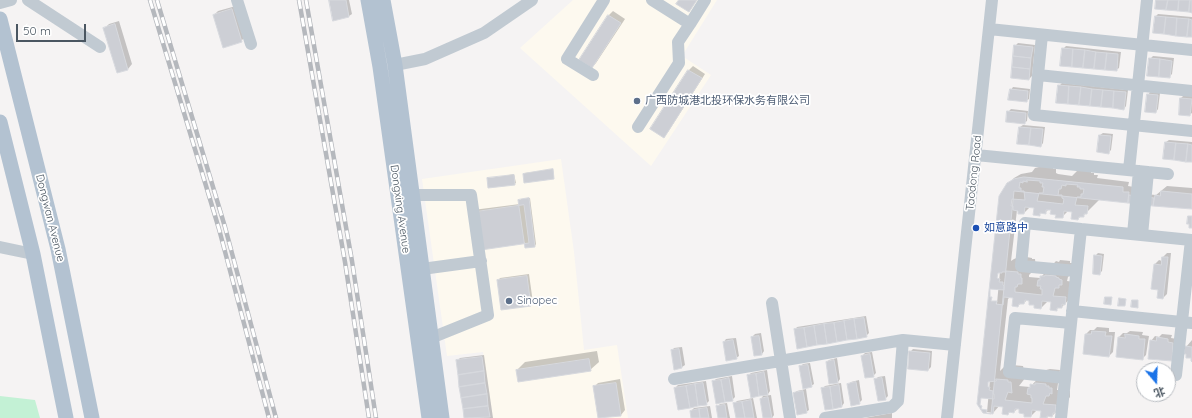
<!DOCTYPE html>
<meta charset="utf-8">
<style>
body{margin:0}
#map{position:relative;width:1192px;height:418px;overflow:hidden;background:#f5f3f3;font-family:Quicksand,"Noto Sans SC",sans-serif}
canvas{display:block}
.north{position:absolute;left:1136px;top:362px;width:40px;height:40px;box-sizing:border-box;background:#fff;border:1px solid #b7bbc0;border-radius:50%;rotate:161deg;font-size:11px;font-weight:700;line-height:16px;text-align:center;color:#4a5661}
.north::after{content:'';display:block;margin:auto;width:14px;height:18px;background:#1a73e8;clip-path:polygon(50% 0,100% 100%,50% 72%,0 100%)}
.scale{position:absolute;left:16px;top:24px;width:70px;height:18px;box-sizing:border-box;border:2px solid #4a5661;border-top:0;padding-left:5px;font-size:12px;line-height:14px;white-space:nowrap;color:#4a5661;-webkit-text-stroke:3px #fff;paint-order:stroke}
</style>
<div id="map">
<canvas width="1192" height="418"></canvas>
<div class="north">北</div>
<div class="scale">50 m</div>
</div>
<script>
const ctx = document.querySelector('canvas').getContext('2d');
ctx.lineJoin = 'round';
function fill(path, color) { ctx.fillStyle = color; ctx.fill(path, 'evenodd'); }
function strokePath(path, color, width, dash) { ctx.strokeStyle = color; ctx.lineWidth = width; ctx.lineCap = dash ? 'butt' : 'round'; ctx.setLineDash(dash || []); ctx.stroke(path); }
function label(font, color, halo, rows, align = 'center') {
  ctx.font = font + ' Quicksand,"Noto Sans SC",sans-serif'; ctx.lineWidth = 3.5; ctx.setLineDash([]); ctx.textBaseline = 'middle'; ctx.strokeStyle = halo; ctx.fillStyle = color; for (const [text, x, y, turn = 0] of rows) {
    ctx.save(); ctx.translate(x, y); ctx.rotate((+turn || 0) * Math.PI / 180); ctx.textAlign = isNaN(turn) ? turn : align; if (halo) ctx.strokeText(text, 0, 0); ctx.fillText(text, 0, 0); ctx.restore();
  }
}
fill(new Path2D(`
 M573,0H717L682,56L711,75L651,166L520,48Z
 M561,159L574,252L584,350L617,345L628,418H493L483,352L447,356L422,179Z`), '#fdf9ef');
fill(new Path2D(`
 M0,396L35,400L40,418H0Z`), '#c3f1d5');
fill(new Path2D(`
 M330,0H349L352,14L349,16Z
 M236,6L245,37L241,41L214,15L218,11Z
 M613,11L625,19L596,63L592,67L580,59L609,15Z
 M1158,14L1192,17V36L1156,16Z
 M119,21L132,64L128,69L118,72L105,28L109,24Z
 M1018,43L1035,45L1032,76L1029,79L1015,46Z
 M1066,46L1121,52L1119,68L1116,70L1063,49Z
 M1153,56L1174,58L1172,74L1169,77L1150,59Z
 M693,66L705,74L668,132L664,136L651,129L689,70Z
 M1062,83L1128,90L1126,106L1124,109L1059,86Z
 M1013,87L1030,89L1029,99L1026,101L1011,90Z
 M1150,92L1160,93L1158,109L1156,112L1148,95Z
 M1184,95L1192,96V113L1189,115L1181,98Z
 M1011,109L1028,111L1027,121L1024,123L1008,112Z
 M1023,125L1045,127L1043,143L1041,146L1020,127Z
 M1103,133L1113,134L1111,150L1108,153L1100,135Z
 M1169,140L1192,142V161L1166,142Z
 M1039,167H1054L1053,169H1056V173L1058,174L1072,176L1077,171H1080L1082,170L1091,171V173H1094V175H1098L1097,178L1129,182L1128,186L1134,187L1133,193L1156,195L1167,186L1192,188V208L1100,199L1083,216H1081L1078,219L1073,211L1069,210L1062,217L1052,209H1049L1045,213L1042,212L1039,215L1035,207L1031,206L1024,213L1017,210L1011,261L1014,259L1021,256L1032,258V259H1035L1036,268L1029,275V277L1040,278L1056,261L1059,262L1060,260L1070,261V263H1073L1076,269L1068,277L1067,281L1080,283L1076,292L1062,307H1059L1056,310L1052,301H1048L1041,308L1030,300H1027L1024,303H1021L1018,306L1014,297H1010L1008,299L1000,371L1004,367L1012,365L1023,366L1026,377L1019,386L1030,387L1046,370L1050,369L1060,370L1057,390L1070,391V397L1067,401L1052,416L1049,415L1047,418L1042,410L1038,409L1031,416L1020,409L1018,408L1014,412L1011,411L1008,414L1004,406L1000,405L993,413L987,412L1008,184L1014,178L1021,174L1032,172L1035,168Z
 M553,169L554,177L553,178L525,182L524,174L525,173Z
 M514,174L516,183L514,184L488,179Z
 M530,198L536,244L535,246L526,247L525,243L473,210L520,204L521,199Z
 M1098,253L1104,254L1102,271L1099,274L1095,256Z
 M1167,253H1171L1167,294L1163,298L1159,289L1155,264L1159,260L1162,261L1163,257Z
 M529,274L533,303L530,305L498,281L500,278Z
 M866,316L869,333L866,336L795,330L797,327Z
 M1097,327L1109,328V332H1115L1113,352L1109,356L1086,334L1090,330H1094Z
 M1130,331L1143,332L1142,335L1149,336L1146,355L1142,359L1119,337L1123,333H1127Z
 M761,333L764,351L762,354L752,337L755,334Z
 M1162,334L1172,335L1171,338L1177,339L1175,356L1151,341L1155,336L1159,337Z
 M736,338L739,356L736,358L724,342L726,339Z
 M1192,340V361V358L1186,347Z
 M682,347L685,365L682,367L672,351L674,348Z
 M913,349L932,351L931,367L928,370L910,352Z
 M597,351L599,362L590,370H517L525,362Z
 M872,352L876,373L873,376L862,356L865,353Z
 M484,355L493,418H465L457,361L460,358Z
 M837,358L840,379L838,382L827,362L829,360Z
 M810,363L814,384L811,386L800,367L803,364Z
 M767,370L770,391L768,394L748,376L751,373Z
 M732,376L735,397L732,400L713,382L716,379Z
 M885,376L888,396L885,399L875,380L878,377Z
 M620,379L625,410L621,415L599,418L594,387L598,383Z
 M859,380L862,400L859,403L849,384L851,382Z
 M706,381L709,401L706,404L675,388L678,385Z
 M841,383L844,403L842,406L822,389L825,386Z
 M806,389L809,410L806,412L794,393L797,391Z
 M771,395L774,415L772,418H764L761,399L763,396Z
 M753,398L757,418H737L734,404L737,401Z
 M727,403L730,418H719L717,407L720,404Z
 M710,406L712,418H692L691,411L694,408Z
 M892,413V418H864Z`), '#0003');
const building = new Path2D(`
 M329,0H346L349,17L333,21Z
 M679,0H697L689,12L676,4Z
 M1156,0H1168L1166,10L1155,9Z
 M1168,0H1179L1178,11L1166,10Z
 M1179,0H1190L1189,12L1178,11Z
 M1190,0H1192V13L1189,12Z
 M232,9L242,42L223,48L213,15Z
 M608,15L621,23L592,68L579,60Z
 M1155,16L1166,17L1164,34L1153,33Z
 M1166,17L1177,18L1176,36L1164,34Z
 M1177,18L1189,19L1187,37L1176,36Z
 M1189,19L1192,20V37H1187Z
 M115,24L128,70L117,73L103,28Z
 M1014,45L1033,47L1031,58L1013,56Z
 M1062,48L1073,49L1072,67L1060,66Z
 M1073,49L1085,50L1083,68L1072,67Z
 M1085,50L1096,52L1094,69L1083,68Z
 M1096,52L1107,53L1105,70L1094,69Z
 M1107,53L1118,54L1117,71L1105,70Z
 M1013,56L1031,58L1030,69L1012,67Z
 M1149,58L1160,59L1159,77L1147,76Z
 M1160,59L1172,61L1170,78L1159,77Z
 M1012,67L1030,69L1029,80L1011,78Z
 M688,70L702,78L664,138L650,129Z
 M1058,85L1069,86L1068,104L1056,103Z
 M1069,86L1081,87L1079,105L1068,104Z
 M1081,87L1092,89L1090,106L1079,105Z
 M1010,89L1028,91L1027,102L1008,100Z
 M1092,89L1103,90L1101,107L1090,106Z
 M1103,90L1114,91L1113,108L1101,107Z
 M1114,91L1126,92L1124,110L1113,108Z
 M1147,94L1158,95L1156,113L1145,112Z
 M1180,98L1192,99L1190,116L1179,115Z
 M1007,111L1026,113L1025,124L1006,122Z
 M1019,127L1031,128L1029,145L1017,144Z
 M1031,128L1043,129L1041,147L1029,145Z
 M1099,135L1111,136L1109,154L1097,152Z
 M1165,142L1176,143L1174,160L1163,159Z
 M1176,143L1188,144L1186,162L1174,160Z
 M1188,144L1192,145V162H1186Z
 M553,169L554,179L524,183L523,174Z
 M514,175L515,185L488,188L487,178Z
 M1024,177L1123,187V192H1129L1128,203L1014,191L991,414L983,413L977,404L999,196L1007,183L1014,179Z
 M1027,180L1040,181V183H1043L1042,187H1044L1043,193H1039L1037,201L1063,204L1064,199L1062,198V195H1058L1059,189H1061L1062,185L1066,186V184L1078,185L1077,187H1080V189H1084L1083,194H1081V197H1077L1075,205L1088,206L1087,214H1084V217H1079L1078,220L1071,219L1072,212L1064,211L1063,218H1055L1056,215L1050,214L1051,210H1046V214L1040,213V216L1033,215L1034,208L1025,207L1024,214H1018V211L1013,210V206H1011L1012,199L1025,200L1024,191H1021V188H1019L1020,182L1023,183V181L1027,182Z
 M1161,191L1192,194V209L1153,206L1155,195L1160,196Z
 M1129,195L1154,198L1153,206L1128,203Z
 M529,198L535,247L525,248L518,200Z
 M524,205L529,243L474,251L469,213Z
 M1188,216H1192V228H1189V224H1187Z
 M1094,255L1102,256L1100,275L1093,274Z
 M1162,257H1168L1163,299L1157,298L1158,290L1151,289L1154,264L1161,265Z
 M1006,271L1018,272V274H1021V278H1022V284H1018L1017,287H1015V292L1042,295V289H1040L1041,286H1037L1038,280H1040V276H1045V275L1056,276V277L1059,278V279L1062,280V285H1059V288H1055L1053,296L1066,297L1065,305L1062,304V308H1057V311L1050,310L1051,302L1042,301L1041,309L1034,308V305H1029V301L1025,300L1024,304H1019L1018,307L1012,306L1013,298L1004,297L1003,305L996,304L997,301H991L992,297H990V289L1004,290V286L1003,285V282H999L1000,279L997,278L998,273H1002V272H1006Z
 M527,276L531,306L501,310L497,280Z
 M1105,297H1112L1111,305L1104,304Z
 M1119,298L1126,299L1125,306H1118Z
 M1132,300H1138V308L1131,307Z
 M864,318L867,337L857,339L854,319Z
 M854,319L857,339L847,340L844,321Z
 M844,321L847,340L837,342L834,323Z
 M834,323L837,342L827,344L824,324Z
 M824,324L827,344L817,345L814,326Z
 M814,326L817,345L807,347L804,328Z
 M804,328L807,347L797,349L794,329Z
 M1092,331L1106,332L1105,336H1112L1109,357L1083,354L1085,334H1091Z
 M1125,334L1139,336V339H1145L1143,360L1116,357L1118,337L1125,338Z
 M759,336L762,355L754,356L751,337Z
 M1157,337L1168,339V342L1173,343L1172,361L1148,359L1150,340L1156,341Z
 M733,340L737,359L726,361L723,342Z
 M1185,346L1192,347V362L1191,361V358H1186V354H1184Z
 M679,349L682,368L674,370L671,350Z
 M909,351L930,353L928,371L908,369Z
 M870,354L874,377L865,378L861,356Z
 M482,357L484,371L458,375L456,360Z
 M589,359L591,371L518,382L516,370Z
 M834,360L838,383L829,384L826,362Z
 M808,365L812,387L803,389L799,366Z
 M484,371L485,383L459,387L458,375Z
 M764,372L768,395L759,396L756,374Z
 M756,374L759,396L751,398L747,375Z
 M729,378L733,401L725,402L721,380Z
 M882,378L886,400L878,401L874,379Z
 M996,379L1008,380V382H1011L1012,393L1008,392L1005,400L1032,403V398H1031V395L1027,394L1028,388H1030V384L1035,385V383L1046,384V386H1049V388H1052V394L1050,393L1049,396H1046L1043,404L1056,405L1055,413H1053L1052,417L1047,416V418H1040L1041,411L1032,410L1031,417H1024V414L1019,413V409H1015L1014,413L1009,412L1008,415L1002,414L1003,407L994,406L993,414L986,413L987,410L981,409L982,406L980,405L981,398L994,399V394H993V391L989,390L990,387H988V382L996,381Z
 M721,380L725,402L716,404L712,381Z
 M856,382L860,404L851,406L847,384Z
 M485,383L487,394L461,398L459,387Z
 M616,383L621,416L598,418L593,386Z
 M703,383L707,405L698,406L695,384Z
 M695,384L698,406L690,408L686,386Z
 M839,385L842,407L833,409L830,387Z
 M686,386L690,408L678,410L674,388Z
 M830,387L833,409L825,410L821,388Z
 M803,391L807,413L797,415L793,393Z
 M487,394L488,406L463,409L461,398Z
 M768,397L772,418H763L760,399Z
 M751,400L754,418H745L742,402Z
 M742,402L745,418H736L733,403Z
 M725,405L727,418H718L716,406Z
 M488,406L490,417L464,418L463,409Z
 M707,408L709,418H700L699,409Z
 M699,409L700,418H691L690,411Z`);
fill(building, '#cdcfd5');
strokePath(building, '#d7d9de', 1);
strokePath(new Path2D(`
 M28,0L100,47
 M237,0L251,44
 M652,0L690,24L705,0
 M0,3L11,0
 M989,29L1192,50
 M1042,35L1034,115L1192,131
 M395,65L425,59L484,33L532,0
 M593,75L567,59L604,0
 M1038,75L1192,91
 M638,127L679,63L678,42L690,24
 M976,155L1168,174
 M1129,170L1147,0
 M412,195H471L488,315L431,338
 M1133,234L1139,171
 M1142,235L1148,172
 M0,247L33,254
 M422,269L481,261
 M1076,271L1021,266L1025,223L1081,229
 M772,303L790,418
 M1072,311L1192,323
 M1065,378L1009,372L1015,318L1071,323
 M674,379L903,340L955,345
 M825,418L892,407L898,401L903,340
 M947,418L992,0
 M1061,418L1081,229L1191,240L1176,375`), '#c1cad2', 12);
strokePath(new Path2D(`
 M368,0L380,67L429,418
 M383,0L395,65L442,418
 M0,19L58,249L92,418
 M0,122L33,254L66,418`), '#b3c2d1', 15);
const rail = new Path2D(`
 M150,0L219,229L269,418
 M157,0L225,227L276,418
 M299,0L345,262L369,418
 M306,0L352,261L376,418`);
strokePath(rail, '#b5b8bd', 4.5);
strokePath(rail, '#fff', 3, [9]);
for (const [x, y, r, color] of [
 [637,101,4,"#5c6f8a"],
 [976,228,4,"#1a4fb4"],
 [509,301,4,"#5c6f8a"]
]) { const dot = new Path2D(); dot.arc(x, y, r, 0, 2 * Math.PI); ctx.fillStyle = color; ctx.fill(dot); strokePath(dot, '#fff', 1.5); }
label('11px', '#4e5e75', '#fff', [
 ["广西防城港北投环保水务有限公司",645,101],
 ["Sinopec",517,301]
], 'left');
label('11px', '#4a5661', '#fff', [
 ["Taodong Road",974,173,-84],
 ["Dongxing Avenue",400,209,82],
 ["Dongwan Avenue",50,218,76]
]);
label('11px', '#164399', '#fff', [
 ["如意路中",984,228]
], 'left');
</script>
